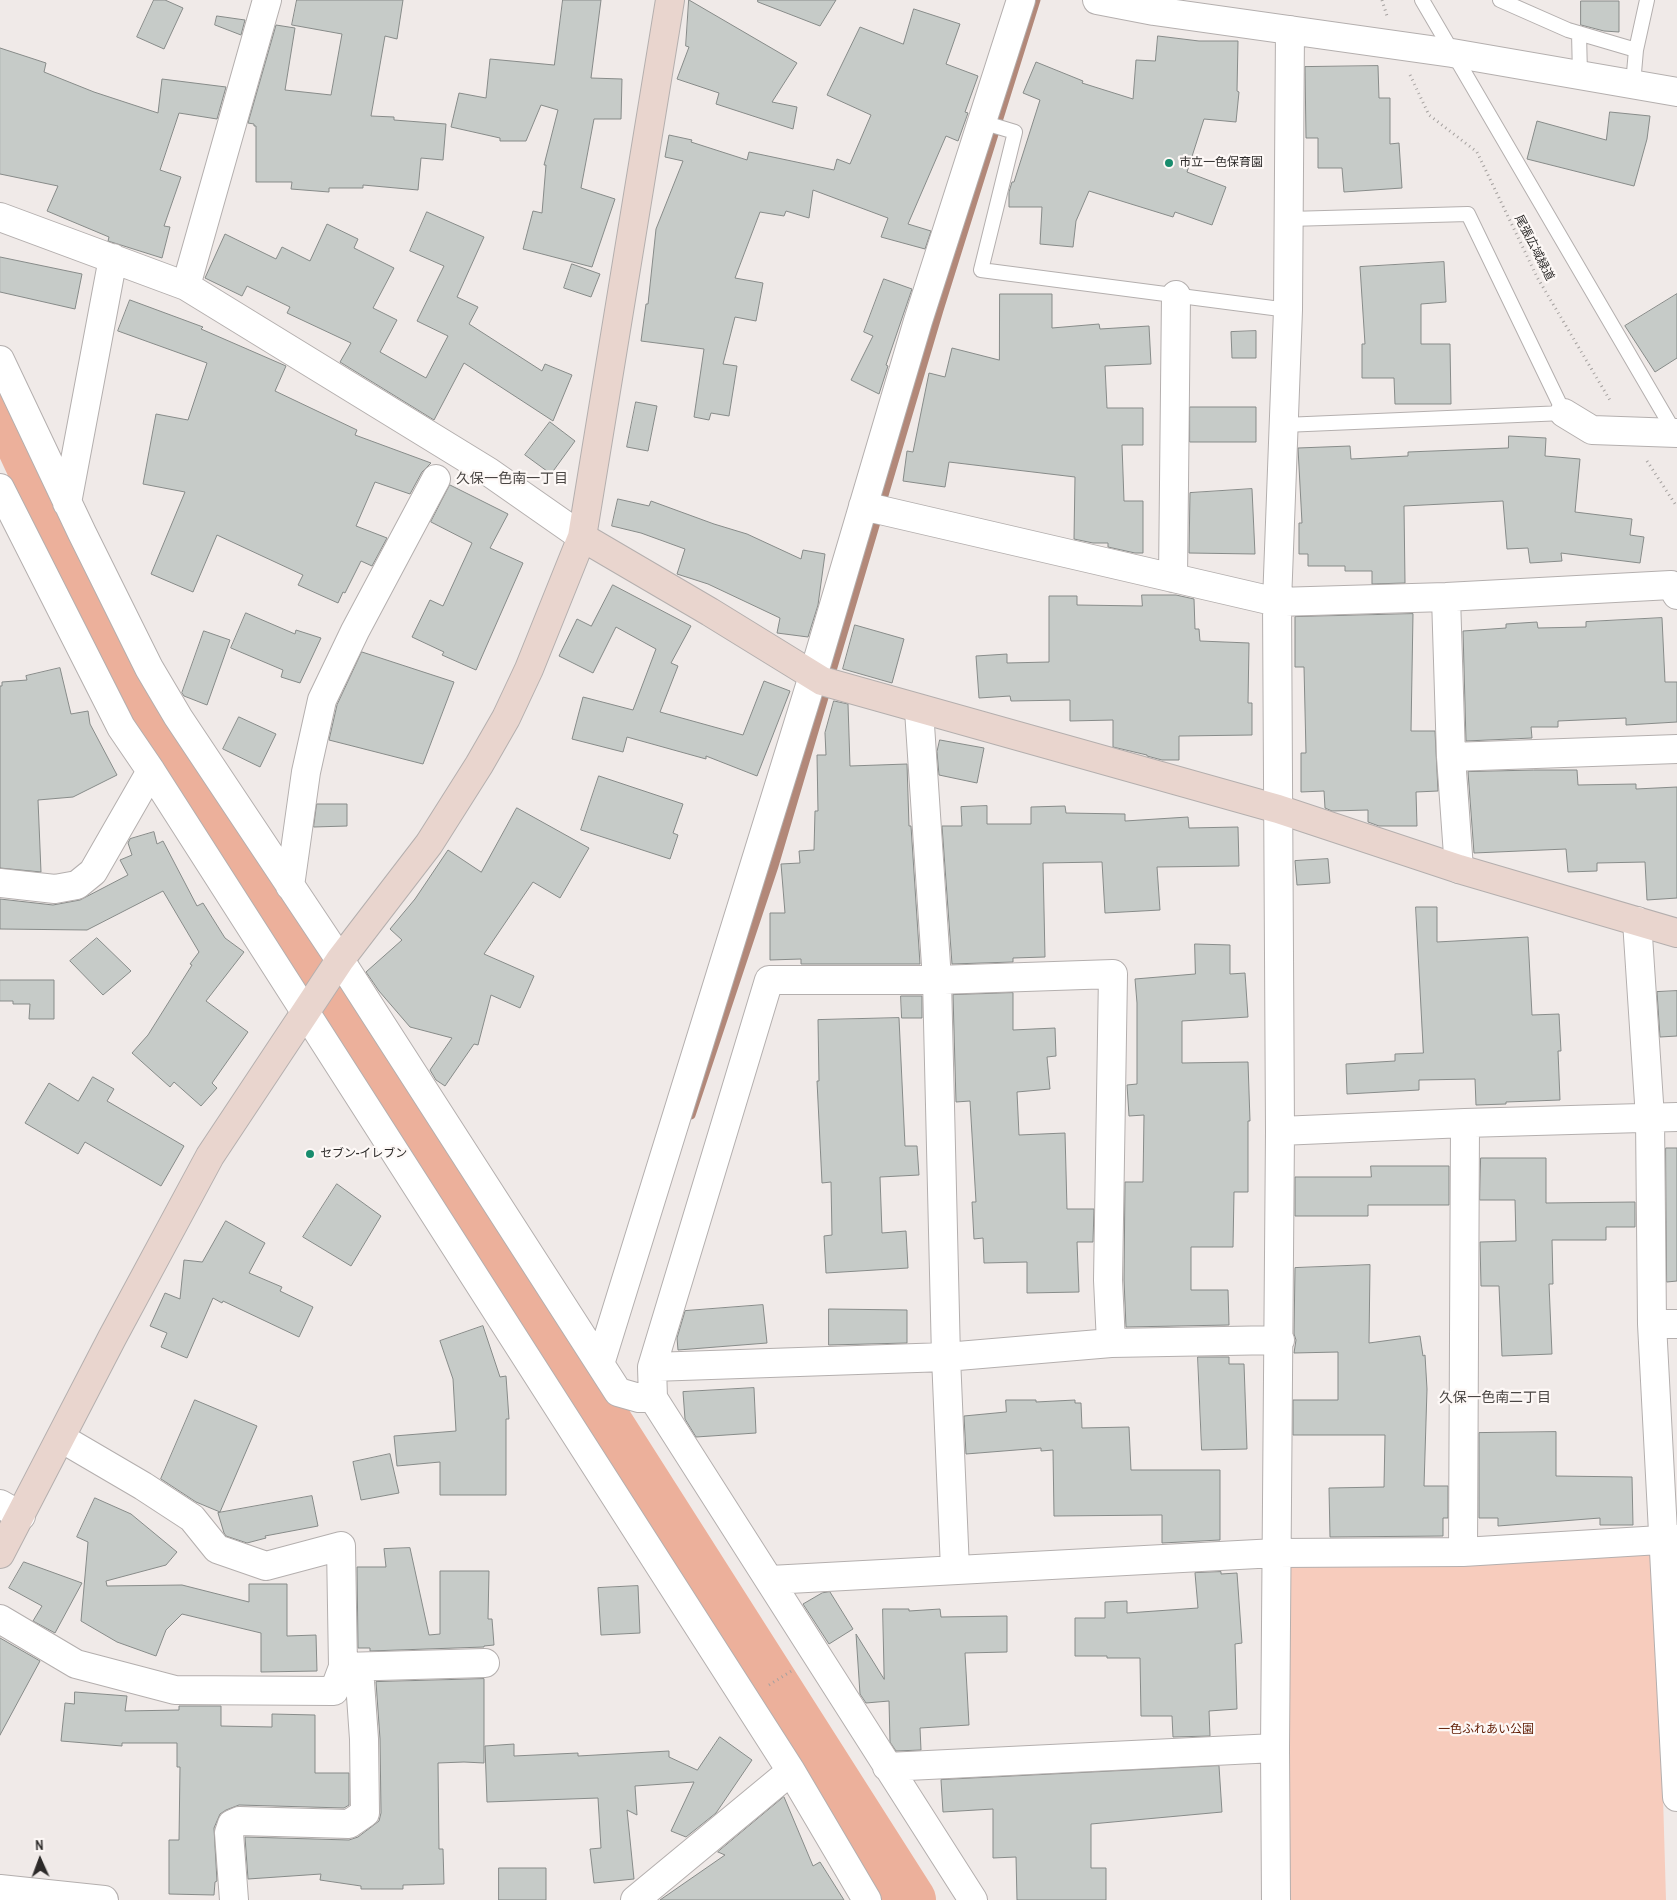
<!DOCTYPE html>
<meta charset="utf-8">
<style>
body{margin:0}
#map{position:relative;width:1677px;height:1900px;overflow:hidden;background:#f0eae8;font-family:"Archivo Narrow",sans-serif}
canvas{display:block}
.north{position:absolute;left:15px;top:1835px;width:50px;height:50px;-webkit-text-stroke:4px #fdf8f6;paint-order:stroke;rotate:358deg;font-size:14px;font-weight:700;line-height:20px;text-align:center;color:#2c2a29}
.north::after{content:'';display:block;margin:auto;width:18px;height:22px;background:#2c2a29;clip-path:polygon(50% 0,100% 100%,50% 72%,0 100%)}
</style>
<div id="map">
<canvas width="1677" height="1900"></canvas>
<div class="north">N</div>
</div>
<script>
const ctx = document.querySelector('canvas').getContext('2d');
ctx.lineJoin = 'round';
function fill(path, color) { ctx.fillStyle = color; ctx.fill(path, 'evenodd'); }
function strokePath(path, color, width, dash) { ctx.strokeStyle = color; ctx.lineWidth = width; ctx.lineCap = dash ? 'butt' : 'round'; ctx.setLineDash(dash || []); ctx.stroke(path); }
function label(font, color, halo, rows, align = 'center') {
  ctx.font = font + ' "Archivo Narrow","Noto Sans JP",sans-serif'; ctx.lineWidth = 4.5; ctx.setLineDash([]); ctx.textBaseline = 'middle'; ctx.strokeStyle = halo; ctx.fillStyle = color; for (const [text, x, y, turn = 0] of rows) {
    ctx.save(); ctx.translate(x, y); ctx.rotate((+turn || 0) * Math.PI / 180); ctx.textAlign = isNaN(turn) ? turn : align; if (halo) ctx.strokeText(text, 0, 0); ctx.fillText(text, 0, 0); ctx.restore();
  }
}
fill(new Path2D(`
 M1656,1554L1666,1900H1289L1287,1567Z`), '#f7ccbd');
strokePath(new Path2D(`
 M691,1115L774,866L939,310L1036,0
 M600,1412L608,1385`), '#b28879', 9);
strokePath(new Path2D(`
 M0,399L90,593L139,686L911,1900`), '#ecb09b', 50);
const building = new Path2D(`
 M154,0H165L183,8L164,49L137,37Z
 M297,0H403L397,39L385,36L371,116L394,117V120L446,124L443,160L421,158L418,190L363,185V188H329V192L291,189L292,182H256V126H254V124L248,123L276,25L295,28L285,90L331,95L342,34L292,25Z
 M563,0H601L591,78L622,79L621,119H594L581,188L615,199L592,267L523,249L533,211L542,213L546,165H544L558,110L541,105L526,141H500V138L451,127L459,93L486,98L490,59L554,65Z
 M689,0L797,63L772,102L797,107L793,129L716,104L719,93L677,79L689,47L686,46Z
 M758,0H836L820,26L758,2Z
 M1581,1H1619V32L1604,31L1581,25Z
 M914,9L960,24L946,64L978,76L965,112L968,113L958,141L946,136L908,224L931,231L925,249L881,237L888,218L813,190L809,218L786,211L784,216L760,212L735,278L763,283L756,321L735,317L723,364L737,366L729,416L711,413L709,420L694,417L704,349L641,341L646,304H648L656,229L683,161L665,157L669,135L692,140L691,142L747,160L749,152L834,170L837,159L850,164L871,115L827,95L860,27L903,44Z
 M217,16L245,20L241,35L215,25Z
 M1158,36L1199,41H1238L1237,91L1239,92L1236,122L1204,119L1187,172L1226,187L1212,225L1175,212L1173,217L1089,191L1076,221L1073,247L1040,244L1042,207H1009V192L1012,182H1014L1040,100L1023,93L1036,62L1083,81L1082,83L1133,99L1136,60L1155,61Z
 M0,48L46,63L44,72L94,92L158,113L162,79L226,87L217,119L179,113L160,170L181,177L164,226L170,227L162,258L108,241L109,237L47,211L58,186L0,174Z
 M1378,66L1379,98H1390V144L1399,143L1402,188L1344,192L1342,168H1318V138H1306L1305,67Z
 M1610,112L1650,116L1647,139L1634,186L1527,159L1537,121L1606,140Z
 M427,212L484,237L457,297L478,307L469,324L542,371L545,364L572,375L553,421L464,363L434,420L340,362L351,343L287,313L290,307L247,286L242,296L205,278L225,234L276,259L282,247L310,261L327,224L358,239L354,248L394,268L373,308L397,320L380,352L426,378L448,336L417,321L444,266L410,251Z
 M0,257L82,274L75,309L0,292Z
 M1444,262L1446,302L1421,304V344H1450L1451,404H1395L1394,378H1362V344H1365L1360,267Z
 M572,264L600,274L591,297L564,288Z
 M884,279L912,289L886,365L888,366L879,394L851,380L873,336L864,332Z
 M1000,294H1052V328L1099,324L1100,329L1149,326L1151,364L1105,366L1107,408H1143V445H1122L1124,501H1143V553H1135L1108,547V543H1093L1074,539L1075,477L949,462L945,487L903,481L907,451L913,452L929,373L945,377L952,348L999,360Z
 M1677,294V358L1655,372L1625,326Z
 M130,300L203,327L201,329L286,366L275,391L357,430L355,435L431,463L422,472L410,494L375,482L356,526L387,538L372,566L361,561L345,593L343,592L338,603L298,585L303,575L217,535L193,592L151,574L185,492L143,484L156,414L188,420L207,363L118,331Z
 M1256,331V358H1232L1231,332Z
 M636,402L657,406L648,451L627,447Z
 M1190,407H1256V442H1190Z
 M550,422L575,441L551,474L525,455Z
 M1509,436L1546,438L1545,456L1580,459L1575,512L1632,519L1630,535L1644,537L1640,563L1561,553L1562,561L1530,563L1528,548L1507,549L1503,501L1404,506L1405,583L1372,584V571H1345V566H1308V554H1299V523H1302L1298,448L1350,446L1351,459L1408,456V452L1508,448Z
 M450,485L508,514L490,548L523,563L476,670L442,655L444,652L412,637L430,600L443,606L472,543L431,522Z
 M1252,489L1255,554L1189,553L1190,493Z
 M618,499L649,506L651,501L714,524L747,534L801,559L803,550L825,554L818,605L808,637L777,633L780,618L708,584L677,574L685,549L641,533L612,526Z
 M613,585L691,626L671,663L678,666L660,712L743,735L764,681L790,691L757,776L706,756V759L627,737L623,752L572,739L583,697L633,710L656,649L616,627L593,673L559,656L577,619L591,626Z
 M1142,595H1176L1194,599L1195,629H1199L1200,641L1249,643L1248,703H1252V735L1179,736V760H1162L1147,756V755L1113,747V720L1070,721V700L1011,701L1010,696L979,698L976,656L1007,654V663L1049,662V596H1077V605L1142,606Z
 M246,613L295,634L296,630L321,638L300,683L281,677L283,670L231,648Z
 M1413,614L1411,731H1435L1438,791L1416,792L1417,826H1379L1368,822V810L1332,811L1325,808L1324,791L1301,792V753H1306L1304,667H1295V617Z
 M1662,618L1665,682H1677V722L1626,725V718L1558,721V727H1531L1532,738L1466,741L1463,631L1506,628V624L1537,622L1538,628L1586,627V622Z
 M855,625L904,639L892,683L843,669Z
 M204,631L230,640L207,705L184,696L182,693Z
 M362,652L454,682L423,764L329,740L337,705Z
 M60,668L71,714L88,711L90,724L117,775L73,797L38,800L41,872L0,868V686H2V682L27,680L26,676Z
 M834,701L848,704L850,766L907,764L909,826H911L920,964H801V959L770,960V913H785L781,864L800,863L799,851L814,850L815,811H818L817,755H826L825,733Z
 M239,717L276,734L260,767L223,749Z
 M940,740L984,748L977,783L939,775L937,752Z
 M1534,770H1577L1578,785L1636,784V789L1677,787V898L1647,900L1645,862L1597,863V871L1568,872L1566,849L1474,853L1468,772Z
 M599,776L683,804L673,833L678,835L670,859L581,830Z
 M317,804H347V826L314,827Z
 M987,806V824H1031V807L1065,806L1066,813L1125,814V821L1188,817L1189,828L1238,827L1239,866L1157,867L1160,910L1105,913L1102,862L1043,863L1045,957L1013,958V962L952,964L942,826H962L961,807Z
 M517,808L589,848L560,898L533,882L484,954L534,976L520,1008L491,995L478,1045L474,1044L445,1086L436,1080L430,1070L452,1038L410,1027L379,991L366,972L402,940L390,929L415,899L448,850L481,872Z
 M154,832L157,844L163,841L197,906L203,903L225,938L244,952L206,1001L248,1032L212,1083L217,1088L201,1106L174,1082L170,1087L132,1053L148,1035L192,965L190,964L199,952L163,891L87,930L0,929V899L53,905L80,900L128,875L120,860L132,855L128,843L130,839Z
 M1328,859L1330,883L1297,885L1295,861Z
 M1416,907H1437V942L1528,937L1532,1015L1559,1014L1561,1051H1558L1560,1100L1506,1102V1104L1476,1105L1475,1079L1419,1080V1090L1347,1094L1346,1064L1395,1061V1054L1423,1053Z
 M97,938L131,971L103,995L70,961Z
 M1195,944L1230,945V974L1245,973L1248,1017L1182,1021V1063L1248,1062L1250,1121H1248V1192H1234L1233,1247H1191V1290H1228L1229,1325L1126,1327L1124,1280L1125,1182H1143L1144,1115L1129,1116L1127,1085L1137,1084V1003L1135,979L1195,974Z
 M0,980H54V1019H29L30,1004H13V1001H0Z
 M1677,991V1036L1660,1037L1657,992Z
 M1013,993V1030L1055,1028L1056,1056L1047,1057L1050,1089L1017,1092L1019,1135L1065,1133L1067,1209H1094L1093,1242H1077L1079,1292L1027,1293V1262L984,1263L983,1238L974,1239L972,1202H976L970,1101L956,1102L953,995Z
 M901,996H922V1018H902Z
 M899,1018L905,1146H917L919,1175L880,1177L882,1233L906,1231L908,1268L826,1273L824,1236L832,1235L831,1182L822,1183L817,1081H819L818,1020Z
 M93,1077L114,1089L107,1101L184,1146L161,1186L85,1142L78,1154L25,1123L49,1083L78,1101Z
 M1666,1148H1677V1281L1667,1282Z
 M1481,1158H1546V1203L1635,1202V1227H1606V1240H1552L1553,1284H1549L1552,1354L1502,1356L1499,1286H1481L1480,1242L1516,1241L1515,1200H1480Z
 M1371,1166H1449V1205H1368V1216H1295V1177H1371Z
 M337,1184L381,1216L351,1266L303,1237Z
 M226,1221L265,1243L249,1273L282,1287L280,1291L313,1307L299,1337L223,1301L222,1303L213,1298L187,1358L161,1347L167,1333L150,1326L165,1293L180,1299L184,1260L202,1262Z
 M1370,1265L1369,1343L1420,1336L1423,1356L1425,1355L1427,1389L1424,1486H1448V1518H1443V1536L1330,1537L1329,1488L1384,1487L1385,1435H1293V1400H1338V1352L1294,1353L1296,1340L1294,1334L1295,1268Z
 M763,1305L767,1343L678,1350L677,1338L685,1311Z
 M829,1309L907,1310V1343L829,1345Z
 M483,1326L500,1377L506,1376L509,1419H506V1495H440V1462L397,1466L394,1436L456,1431L453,1379L440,1341Z
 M1198,1357H1229V1364H1244L1247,1449L1202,1450Z
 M754,1388L756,1433L696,1437L685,1419L683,1392Z
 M195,1400L257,1426L220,1512L196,1502L161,1479Z
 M1006,1400H1036V1402L1075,1400V1403H1081L1082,1428L1129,1427L1131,1470H1220V1540L1162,1543V1515L1054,1516L1053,1450L1041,1451V1448L966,1454L964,1416L1006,1412Z
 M1556,1432V1476L1632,1477L1633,1525H1600V1518L1498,1526V1518H1479V1433Z
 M390,1454L399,1493L361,1500L353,1462Z
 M312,1496L318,1526L265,1536L266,1538L247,1543L226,1536L224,1533L218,1513Z
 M95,1498L131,1514L177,1552L166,1565L106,1581L107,1586L182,1585L249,1602V1584H287V1636L316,1635L317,1671L261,1672V1633L182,1614L166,1630L156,1656L117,1642L81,1621L88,1542L77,1537Z
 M410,1548L429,1635L440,1634V1571H489L488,1619H492L494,1645L484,1646V1647L370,1651V1648H358L357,1567H386L384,1549Z
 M24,1562L82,1583L55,1633L33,1621L42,1606L9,1588Z
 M1221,1572V1574L1237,1573L1242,1643L1235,1644L1237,1709L1209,1711L1210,1736L1173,1737L1172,1716H1141L1140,1658H1107V1656H1075V1618H1105V1602L1127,1601V1613L1198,1608L1195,1573Z
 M638,1586L640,1633L601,1635L598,1588Z
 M830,1592L853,1629L829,1644L803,1604L822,1593Z
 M883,1609H909V1611L940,1609L941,1617L1007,1616V1652L965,1653L969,1725L920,1728L921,1750L896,1751L890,1742L889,1701L866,1703L860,1694L856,1634L884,1679Z
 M0,1638L40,1661L0,1735Z
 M484,1679V1763L464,1762L438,1763L439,1849H443L444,1884L403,1885V1889H361V1886L320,1880L321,1874L248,1879L245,1837L349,1840L358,1837L379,1821L381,1813L380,1739L376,1682Z
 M75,1692L127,1696L125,1711L179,1710V1706H221V1726L272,1727V1714L315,1715V1773H349V1805L344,1808L239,1805L226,1810L220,1814L214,1828L217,1881L215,1882L214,1895L169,1894V1840H179L180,1767H177V1743H122V1746L61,1741L65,1703L74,1704Z
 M720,1737L752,1760L716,1813L686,1837L671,1831L694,1782L635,1786L637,1815L627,1810L634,1879L594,1883L590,1849L601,1848L598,1798L487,1802L485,1746L514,1744V1756L578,1753V1756L669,1751V1757L697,1770Z
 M1219,1766L1222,1812L1091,1824V1868H1106V1900H1017L1016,1857L993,1858V1809L943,1812L941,1780Z
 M784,1797L813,1866L820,1862L844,1900H660L725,1855L718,1852Z
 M499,1868H546V1900H499Z`);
fill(building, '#c6cbc8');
strokePath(building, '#878b89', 1);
const lane = new Path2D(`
 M1422,0L1675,433
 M1500,0L1568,30L1636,50
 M1579,33L1580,75
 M1633,84L1636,50L1647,0
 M982,122L1015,132L981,270L1288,310
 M1284,425L1564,413L1468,214L1289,219`);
const street = new Path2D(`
 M1097,0L1154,11L1452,53L1677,92
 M0,217L186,286L489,472L582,537
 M186,286L267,0
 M0,360L82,533L149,668L178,717L340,960L600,1364L813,676L918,321L1021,0
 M1564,413L1592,430L1677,433
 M0,488L121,727L151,771L791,1771L867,1900
 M67,503L113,258
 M863,506L1277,602L1446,597L1671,585L1677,595
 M1173,578L1176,295
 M1446,597L1451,757L1459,869
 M919,710L937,980L946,1357L955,1569
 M1451,757L1677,749
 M0,883L55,889L77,885L93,872L151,771
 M290,886L306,772L322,700L355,631L436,479
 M1637,921L1650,1118L1652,1324L1677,1797
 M1280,1131L1465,1123L1677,1117
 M1652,1324H1677
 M600,1364L618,1392L639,1398H653
 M652,1367L946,1357L1111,1343L1280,1340
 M0,1504L21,1516
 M1463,1552L1465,1123
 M770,1580L1276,1553L1463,1552L1677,1539
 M0,1619L76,1664L175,1690L334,1691L343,1667L341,1546L266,1566L217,1549L192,1518L143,1486L61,1438
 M343,1667L485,1663
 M887,1767L1275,1748
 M0,1889L104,1900
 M234,1900L229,1833L232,1824L239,1821L349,1824L365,1813L364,1739L360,1682L343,1667
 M635,1900L791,1771
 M973,1900L653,1398L652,1367L769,980H937L1113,974L1108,1280L1111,1343
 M1276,1900L1275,1748L1280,1131L1277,602L1288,310L1290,30`);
const secondary = new Path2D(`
 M582,537L710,612L822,681L1278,809L1459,869L1677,933
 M0,1554L112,1338L210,1156L340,960L429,844L479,765L506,718L529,669L582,537L670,0`);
strokePath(lane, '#b4afae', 16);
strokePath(street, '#b4afae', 30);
strokePath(secondary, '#b4afae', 30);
strokePath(new Path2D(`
 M1382,0L1387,16
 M1410,75L1429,115L1477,152L1537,277L1611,402
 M1647,461L1677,507
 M769,1685L793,1670`), '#a5a19f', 3, [1, 4]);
strokePath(lane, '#fff', 14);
strokePath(street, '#fff', 28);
strokePath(secondary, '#e9d5ce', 28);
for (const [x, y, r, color] of [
 [1169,163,5,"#188c6d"],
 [310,1154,5,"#188c6d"]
]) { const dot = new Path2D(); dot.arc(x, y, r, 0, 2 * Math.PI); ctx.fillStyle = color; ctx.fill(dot); strokePath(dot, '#fdf8f6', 2); }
label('12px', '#2c2a29', '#fdf8f6', [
 ["市立一色保育園",1179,163],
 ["セブン-イレブン",320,1154]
], 'left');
label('12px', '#2c2a29', '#fdf8f6', [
 ["尾張広域緑道",1534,248,63]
]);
label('12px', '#5f1a00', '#fdf8f6', [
 ["一色ふれあい公園",1486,1730]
]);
label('14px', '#4a4644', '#fdf8f6', [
 ["久保一色南一丁目",512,479],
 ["久保一色南二丁目",1495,1398]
]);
</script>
